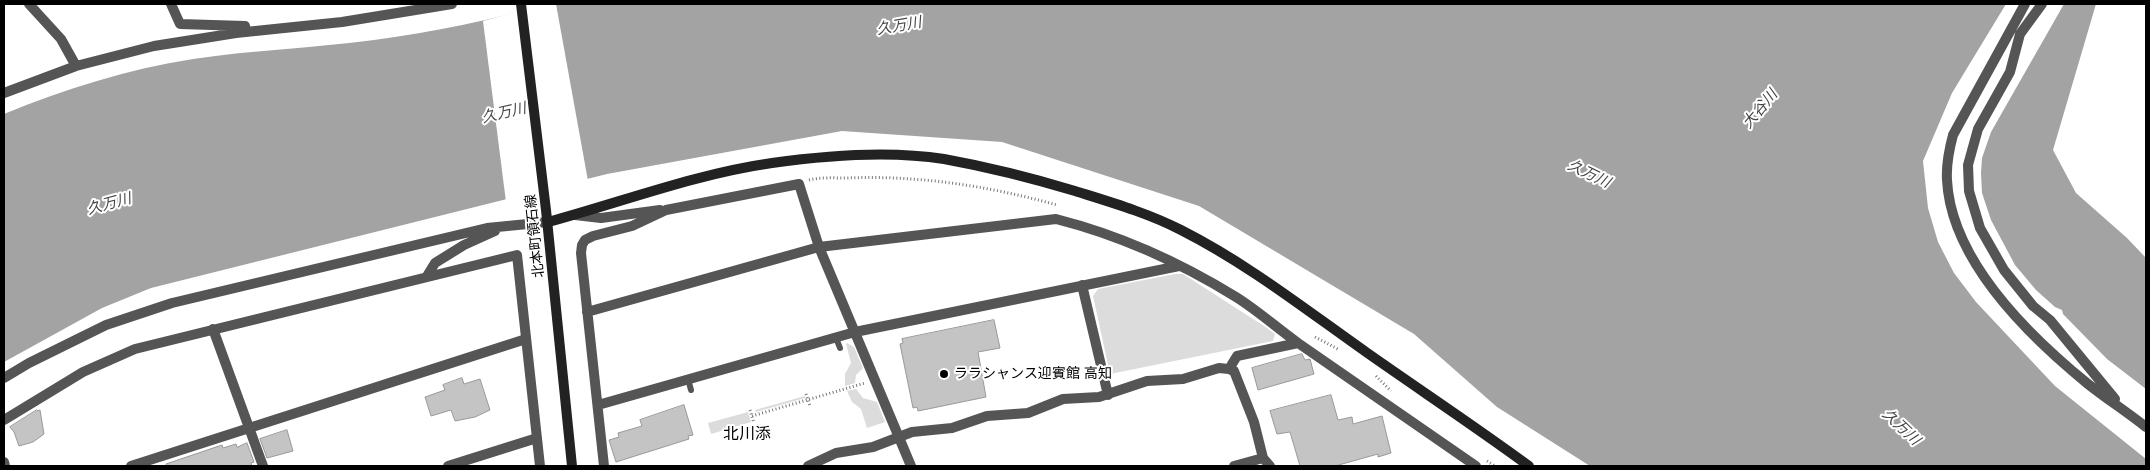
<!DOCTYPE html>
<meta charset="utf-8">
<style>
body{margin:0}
#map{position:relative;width:2150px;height:470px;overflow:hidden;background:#fff;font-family:Quicksand,sans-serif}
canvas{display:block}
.frame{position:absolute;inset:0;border:5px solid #000;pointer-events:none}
</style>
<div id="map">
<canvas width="2150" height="470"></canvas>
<div class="frame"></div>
</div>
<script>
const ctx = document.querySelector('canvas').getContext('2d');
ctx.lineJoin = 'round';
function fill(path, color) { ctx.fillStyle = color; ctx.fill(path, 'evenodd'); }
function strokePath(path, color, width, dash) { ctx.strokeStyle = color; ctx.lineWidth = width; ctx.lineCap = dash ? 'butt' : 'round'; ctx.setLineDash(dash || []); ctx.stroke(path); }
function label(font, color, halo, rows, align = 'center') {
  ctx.font = font + ' Quicksand,"Noto Sans JP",sans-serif'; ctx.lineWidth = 4; ctx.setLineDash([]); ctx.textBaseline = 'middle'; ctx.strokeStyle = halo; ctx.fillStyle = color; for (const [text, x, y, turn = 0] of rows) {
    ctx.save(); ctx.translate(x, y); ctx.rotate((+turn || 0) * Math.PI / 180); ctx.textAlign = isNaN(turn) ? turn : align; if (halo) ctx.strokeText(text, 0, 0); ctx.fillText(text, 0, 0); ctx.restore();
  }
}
fill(new Path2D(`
 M1175,274H1183L1264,326L1275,334L1273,341L1110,374L1093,296L1098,289Z
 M847,343L854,347L863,368L856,375L855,383L845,386V374L851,363L846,344Z
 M856,389L863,398L877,402L885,422L867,428L861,409L852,402L847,391Z
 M805,396V398L756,412L755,410Z
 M748,412L751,422L711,434L708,423Z`), '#dcdcdc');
fill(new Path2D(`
 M549,4H2006L1952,93L1923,161L1928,208L1938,242L1954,273L1976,302L2055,386L2146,459V466H1590L1497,407L1414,334L1199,206L1002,142L842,131L607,174L151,288L102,308L4,362V114C65,89 128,69 193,59C253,50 314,48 374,40C434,32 491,20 549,4Z
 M2064,4H2096L2053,150L2076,193L2127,238L2146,258V389L2107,359L2063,314L2062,310L2055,307L2036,290L2015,265L1991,220L1982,193L1981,173L1982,158L1991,132Z`), '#a3a3a3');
fill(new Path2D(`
 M546,4H556L588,181L506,202L483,21Z`), '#fff');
const building = new Path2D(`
 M994,320L1000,348L978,352L986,397L918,411L917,407L913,408L900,344L903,343L902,339Z
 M1302,354L1305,360L1310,359L1314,374L1258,390L1252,368Z
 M462,378L464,384L480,379L490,410L475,417L455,421L451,410L431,416L425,397L445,390L443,385Z
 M1331,395L1338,420L1352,417L1353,424L1382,416L1391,453L1378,457V454L1335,466H1300L1290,432L1277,434L1270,411Z
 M684,405L693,435L688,436L689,439L616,462L609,440L619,437L618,433L642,426L640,420Z
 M37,410L38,411L40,410L44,434L33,442L19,446L14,432L10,427Z
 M287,430L293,451L267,458L260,439Z
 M247,443L254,462L251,463L252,466H166V464L222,445L223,448L236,444L237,447Z`);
fill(building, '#c4c4c4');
strokePath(building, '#999', 1);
strokePath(new Path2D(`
 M809,180C821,177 834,178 847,178C918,175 989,186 1057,205
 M1315,337L1338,349
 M1376,376L1391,391
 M806,394L810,406
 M750,410L754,423
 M752,416L865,383
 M1487,461L1495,466`), '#777', 3, [1, 2.5]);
strokePath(new Path2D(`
 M836,338L840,348
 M688,379L691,390`), '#555', 6);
strokePath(new Path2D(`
 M29,4L61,39L76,66
 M171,4L180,24L245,26L246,30
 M2025,4L1953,135C1949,150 1946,164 1947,180C1951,260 2029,336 2088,384C2107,399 2127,412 2146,427
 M2042,4L2020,34L2010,72L1978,129L1968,165L1969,191L1980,228L2004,270L2033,306L2050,320L2115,399
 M4,93L76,66L154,46L236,33L342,22L452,4
 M575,215L601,218L660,210
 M427,276L435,263L464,245L495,231
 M1082,285L1108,395
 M587,312L819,247L1056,219C1119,235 1181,263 1236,297C1257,310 1277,328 1298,343
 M213,329L263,466
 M1229,369L1237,356L1298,343L1476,466
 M4,378L29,363L106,325L172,303L487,228L548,222
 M598,405L855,332L1179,266
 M4,420L83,372L135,349L517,255L540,466
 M4,462L5,466
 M131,466L526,339
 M448,466L537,438
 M604,466L581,253L582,245L585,240L593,236L632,226L666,210L799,184L819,247L911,466
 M808,466L836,453L873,447L912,432L952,428L987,416L1028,413L1063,399L1099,397L1147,381L1183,379L1219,368L1229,369L1234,371L1254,422L1263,458L1270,466
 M1234,466L1263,458`), '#555', 10);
strokePath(new Path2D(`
 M521,4L546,210L572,466
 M548,222C622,202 695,174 772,163C828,155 888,150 944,159C988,167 1032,178 1075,191C1110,202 1148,213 1181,230C1248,264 1305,309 1366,352C1420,390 1476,427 1529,466`), '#222', 10);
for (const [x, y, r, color] of [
 [944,374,5,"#000"]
]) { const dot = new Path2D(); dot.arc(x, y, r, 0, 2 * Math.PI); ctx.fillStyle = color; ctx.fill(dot); strokePath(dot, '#fff', 2); }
label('14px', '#000', '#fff', [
 ["北本町領石線",535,236,-96]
]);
label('14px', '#000', '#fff', [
 ["ララシャンス迎賓館 高知",954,374]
], 'left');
label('italic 15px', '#444', '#fff', [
 ["久万川",899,26,-10],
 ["大谷川",1760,109,-50],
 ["久万川",504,113,-13],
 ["久万川",1589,174,26],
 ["久万川",109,204,-15],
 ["久万川",1901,427,43]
]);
label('16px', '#000', '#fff', [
 ["北川添",747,434]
]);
</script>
